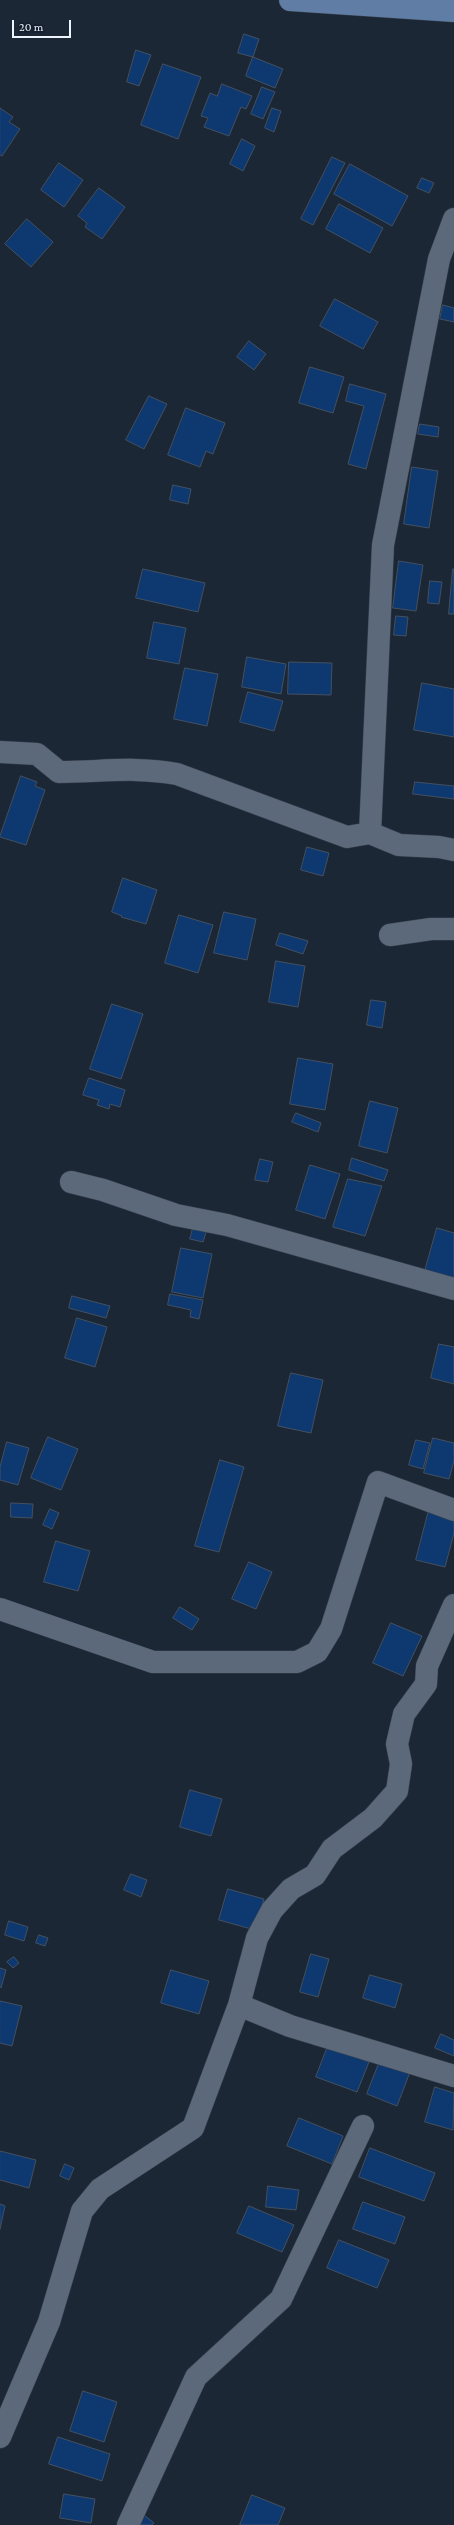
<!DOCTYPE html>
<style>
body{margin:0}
#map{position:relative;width:454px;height:2525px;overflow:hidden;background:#1c2736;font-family:"Crimson Pro",serif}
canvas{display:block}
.scale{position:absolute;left:12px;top:20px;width:59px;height:18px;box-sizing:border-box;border:2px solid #edf4fe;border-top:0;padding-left:5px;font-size:12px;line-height:14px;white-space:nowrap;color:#edf4fe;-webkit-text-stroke:3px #131d2c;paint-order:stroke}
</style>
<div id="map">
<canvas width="454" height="2525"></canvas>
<div class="scale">20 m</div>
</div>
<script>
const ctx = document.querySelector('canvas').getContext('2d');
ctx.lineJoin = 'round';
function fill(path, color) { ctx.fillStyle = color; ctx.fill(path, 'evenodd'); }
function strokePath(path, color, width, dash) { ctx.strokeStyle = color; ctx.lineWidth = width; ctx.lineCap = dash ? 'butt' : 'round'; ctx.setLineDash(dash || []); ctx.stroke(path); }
const building = new Path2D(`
 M244,34L259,39L253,57L238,53Z
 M136,50L151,55L139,86L127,82Z
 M253,57L283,69L275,88L246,76Z
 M163,64L201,77L178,139L141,125Z
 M222,84L252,96L246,109L241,107L229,136L204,127L208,118L201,116L210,93L217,96Z
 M262,87L275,92L263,119L251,114Z
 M0,108L13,117L9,122L20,129L2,156L0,155Z
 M272,108L281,111L274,132L265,128Z
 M242,139L255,146L243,171L230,164Z
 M332,157L345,163L313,225L301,219Z
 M59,163L83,180L64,207L41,190Z
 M350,164L408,196L392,226L334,194Z
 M422,178L434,183L429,193L417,188Z
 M99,188L125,207L102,239L85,227L87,223L78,216Z
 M339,204L383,228L370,253L326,229Z
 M27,219L53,242L31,267L5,244Z
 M335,299L378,322L363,349L320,326Z
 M443,305L454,308V322L440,319Z
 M249,341L266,354L254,370L237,357Z
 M310,367L344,377L333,413L299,403Z
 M350,384L386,394L366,469L348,464L364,406L346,401Z
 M149,396L167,404L144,449L126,440Z
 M186,408L225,423L213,454L206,451L200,467L168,455Z
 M420,424L439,427L438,437L418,434Z
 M412,467L438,471L429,528L404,524Z
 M173,485L191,489L188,504L170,500Z
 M399,561L423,565L416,611L393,608Z
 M143,569L205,583L198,612L136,598Z
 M453,569H454V614H449Z
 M430,581L442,582L439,604L428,603Z
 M396,616L408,617L406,636L394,635Z
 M154,622L186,628L179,664L147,658Z
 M247,657L286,664L281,694L242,687Z
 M289,662L332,663L331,695L288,694Z
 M185,668L218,674L207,726L174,719Z
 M422,683L454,689V737L414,730Z
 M248,692L283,701L274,731L240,722Z
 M21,776L37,782L35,786L45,790L26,845L0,837Z
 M415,782L454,786V799L413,794Z
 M307,847L329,853L323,876L301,870Z
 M123,878L157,890L146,924L121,917L122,916L112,912Z
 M224,912L256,919L247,960L214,953Z
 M179,915L213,925L198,973L165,963Z
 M280,933L308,941L303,954L276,945Z
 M276,961L305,966L298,1007L269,1002Z
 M371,1000L386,1002L382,1028L367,1025Z
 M112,1004L143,1014L121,1079L90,1069Z
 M298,1058L333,1064L325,1110L290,1104Z
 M89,1078L125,1090L120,1107L110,1104L109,1109L97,1105L99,1100L83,1095Z
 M370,1101L398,1108L387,1153L359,1146Z
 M296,1113L321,1123L318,1132L292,1122Z
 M352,1158L388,1170L384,1181L349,1170Z
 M260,1159L273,1162L268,1182L255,1180Z
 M310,1165L340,1174L325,1219L296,1210Z
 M348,1179L382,1186L365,1236L333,1227Z
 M194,1225L207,1229L203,1242L190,1239Z
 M437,1228L454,1233V1279L425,1271Z
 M181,1248L212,1254L203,1298L172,1292Z
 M170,1294L203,1300L199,1319L190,1317L191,1310L168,1305Z
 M72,1296L110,1306L106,1318L69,1308Z
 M77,1318L107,1327L95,1367L65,1358Z
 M439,1344L454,1347V1384L431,1378Z
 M291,1373L323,1380L311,1433L278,1426Z
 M48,1437L78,1449L61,1490L31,1478Z
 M433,1438L454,1443V1461L449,1479L424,1473Z
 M416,1440L430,1443L423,1469L409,1465Z
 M7,1442L29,1448L18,1485L0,1480V1467Z
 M220,1460L244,1467L219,1552L195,1546Z
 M11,1503L33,1504L32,1518L11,1517Z
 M50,1509L59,1513L52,1529L43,1525Z
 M429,1510L454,1517V1533L445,1567L416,1560Z
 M56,1541L90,1551L78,1591L44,1582Z
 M249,1562L272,1572L256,1609L232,1599Z
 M180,1607L199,1619L192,1630L173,1618Z
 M391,1623L422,1636L403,1676L373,1663Z
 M190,1790L222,1799L211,1836L180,1827Z
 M131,1874L147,1880L141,1897L124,1890Z
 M228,1889L264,1899L255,1930L219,1920Z
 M9,1921L28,1927L24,1941L5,1935Z
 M39,1935L48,1938L45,1946L36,1943Z
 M311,1954L329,1959L318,1997L300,1992Z
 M14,1957L19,1963L13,1968L7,1962Z
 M0,1968L6,1970L1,1988L0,1987Z
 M171,1970L209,1981L199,2014L161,2003Z
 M370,1975L402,1984L395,2008L363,1998Z
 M0,2001L22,2006L12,2046L0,2043Z
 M441,2034L454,2040V2056L435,2048Z
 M328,2046L369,2062L357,2092L316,2077Z
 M380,2061L410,2072L397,2106L367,2094Z
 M435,2087L454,2093L453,2130L425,2122Z
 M299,2118L343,2136L332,2164L287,2146Z
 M370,2148L435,2173L424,2201L359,2177Z
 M0,2151L36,2160L29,2188L0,2180Z
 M65,2164L74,2168L69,2180L60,2176Z
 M268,2186L299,2190L296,2210L266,2207Z
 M363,2202L405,2217L395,2244L353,2229Z
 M0,2204L5,2206L0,2229Z
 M249,2206L294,2225L282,2252L237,2233Z
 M339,2240L389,2260L377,2288L327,2268Z
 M83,2391L117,2402L104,2442L70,2431Z
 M58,2437L110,2454L102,2481L49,2464Z
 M64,2494L95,2499L91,2523L60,2518Z
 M252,2495L285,2508L278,2525H240Z
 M144,2515L154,2523L152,2525H136Z`);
fill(building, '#0d3970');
strokePath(building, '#445060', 1);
const minor = new Path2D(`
 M0,752L37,754L59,772C102,772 133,766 177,774L347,837L370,833L399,845L439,847L454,850
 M370,833L383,545L439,259L454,219
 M390,935L431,929H454
 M71,1182L103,1190L176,1215L227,1225L454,1289
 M0,1609L153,1662H297L317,1652L331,1629L378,1482L454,1510
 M239,2005L290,2026L454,2076
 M0,2437L49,2322L82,2211L100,2189L193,2128L239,2005L257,1938L272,1910L291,1889L315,1875L332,1849L373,1818L397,1791L401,1764L397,1744L404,1714L426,1684L427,1666L454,1605
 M128,2525L196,2377L281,2299L363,2126`);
const major = new Path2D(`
 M290,0L454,11`);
strokePath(minor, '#39424e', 23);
strokePath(major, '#39424e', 23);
strokePath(minor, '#5c697a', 22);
strokePath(major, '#607da5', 22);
</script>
